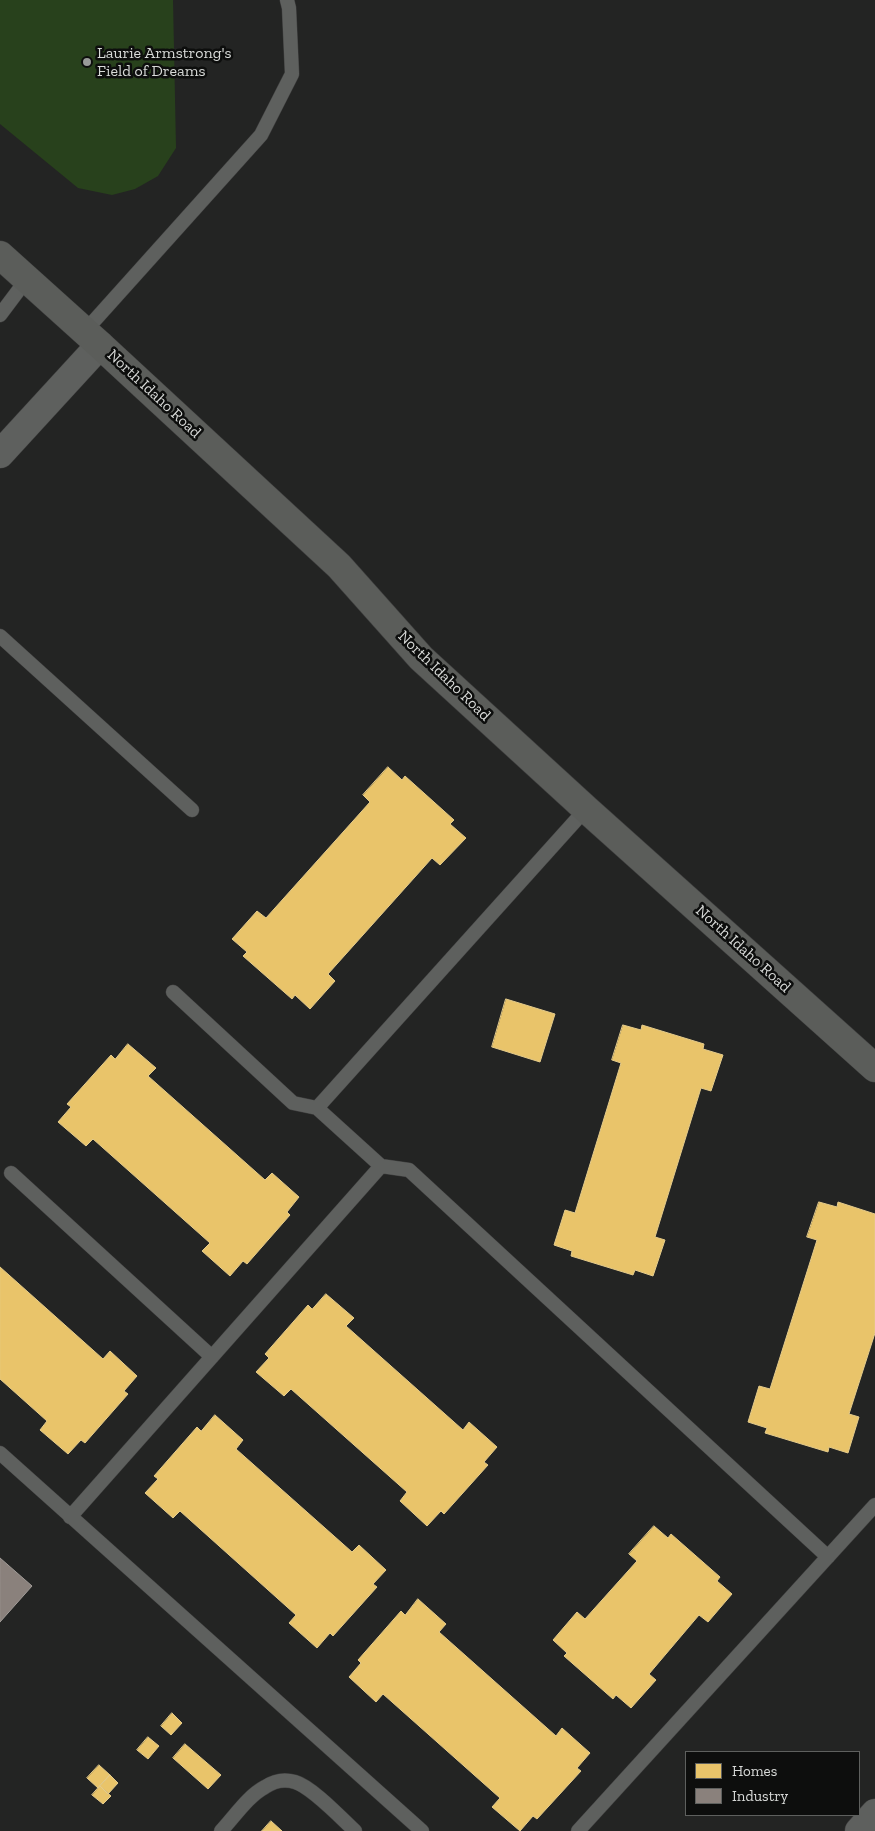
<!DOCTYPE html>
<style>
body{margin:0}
#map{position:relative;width:875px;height:1831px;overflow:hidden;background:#232423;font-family:"Zilla Slab",serif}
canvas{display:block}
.legend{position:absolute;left:685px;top:1751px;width:175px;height:65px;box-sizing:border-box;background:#0d0e0d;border:1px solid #5e605e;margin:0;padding:6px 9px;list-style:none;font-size:15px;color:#d8dad8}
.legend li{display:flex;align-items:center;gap:10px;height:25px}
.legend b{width:25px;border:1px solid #5e605e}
</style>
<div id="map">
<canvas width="875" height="1831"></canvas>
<ul class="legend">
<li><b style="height:14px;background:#e9c46a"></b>Homes</li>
<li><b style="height:14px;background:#8a817c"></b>Industry</li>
</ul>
</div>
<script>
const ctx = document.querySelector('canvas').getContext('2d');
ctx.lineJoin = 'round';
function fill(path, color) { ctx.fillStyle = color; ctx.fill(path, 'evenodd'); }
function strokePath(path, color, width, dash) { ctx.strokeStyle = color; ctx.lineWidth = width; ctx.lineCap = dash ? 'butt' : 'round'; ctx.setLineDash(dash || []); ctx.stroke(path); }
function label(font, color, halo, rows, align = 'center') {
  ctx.font = font + ' "Zilla Slab",serif'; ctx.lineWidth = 5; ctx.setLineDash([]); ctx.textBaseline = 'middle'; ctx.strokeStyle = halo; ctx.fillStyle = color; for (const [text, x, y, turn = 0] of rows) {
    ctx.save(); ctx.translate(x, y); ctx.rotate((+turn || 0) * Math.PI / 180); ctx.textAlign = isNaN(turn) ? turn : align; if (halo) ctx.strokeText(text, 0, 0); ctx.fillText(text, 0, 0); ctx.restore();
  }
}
fill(new Path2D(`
 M0,0H173L176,148L158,176L135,189L112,195L78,188L0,124Z`), '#28411c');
const homes = new Path2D(`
 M388,767L402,780L405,776L454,820L450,824L466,838L440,865L432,858L328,974L335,981L310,1009L295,995L292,999L243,956L247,952L232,939L257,911L266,918L370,802L363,795Z
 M506,999L555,1014L540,1062L492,1047Z
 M623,1025L641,1030L642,1025L704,1044L703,1049L723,1055L711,1091L701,1088L655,1237L665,1240L653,1276L635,1270L633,1275L571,1256L572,1251L554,1245L565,1210L575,1213L621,1063L612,1060Z
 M128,1044L156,1068L148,1076L265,1180L272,1173L299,1197L287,1212L290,1215L247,1264L243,1261L230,1276L202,1251L210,1243L93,1139L86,1146L58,1122L71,1107L67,1104L111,1055L115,1059Z
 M819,1202L837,1207L838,1202L875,1214V1333L849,1414L859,1417L848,1453L829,1447L828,1452L765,1433L767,1428L748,1422L759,1386L770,1389L817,1240L807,1237Z
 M0,1267L103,1359L110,1351L137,1376L124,1391L128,1394L85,1443L81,1440L68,1454L40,1430L47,1421L0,1379Z
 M326,1294L354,1318L346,1326L463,1430L469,1422L497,1447L484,1462L488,1465L444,1514L441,1511L427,1526L400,1501L407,1492L291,1389L284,1396L256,1372L269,1358L265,1354L308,1305L312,1309Z
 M215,1415L243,1440L236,1449L352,1552L359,1545L386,1570L373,1584L377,1587L333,1636L330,1633L317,1648L289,1623L296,1615L180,1511L173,1518L145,1493L158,1479L154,1476L197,1427L201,1431Z
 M654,1526L668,1538L671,1534L720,1577L717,1581L732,1594L708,1622L699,1615L649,1674L656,1680L631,1708L616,1695L613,1699L564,1656L567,1653L553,1640L577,1612L585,1619L637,1561L629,1554Z
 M418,1599L446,1624L439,1632L556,1736L562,1728L590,1753L577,1768L581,1771L537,1819L533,1816L520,1831L492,1807L500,1798L383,1694L376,1702L349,1677L361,1663L358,1660L401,1611L405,1615Z
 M172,1713L182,1723L171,1735L161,1726Z
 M148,1737L159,1746L148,1759L137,1750Z
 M185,1744L221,1775L208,1789L173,1758Z
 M99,1765L110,1775L98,1788L87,1778Z
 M110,1775L118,1783L108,1794L100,1786Z
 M100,1786L111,1796L103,1804L92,1795Z
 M271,1821L282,1831H262Z`);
fill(homes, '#e9c46a');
strokePath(homes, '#e4cb8b', 1);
const industry = new Path2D(`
 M0,1558L32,1586L0,1622Z`);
fill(industry, '#8a817c');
strokePath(industry, '#a19c98', 1);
const lane = new Path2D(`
 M0,315L27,279
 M85,331L261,135L292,74L289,8L287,0
 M0,636L192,810
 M173,992L293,1103L317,1108
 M381,1166L409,1170L828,1557
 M11,1173L212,1357
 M0,1453L422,1831
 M70,1517L381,1166L317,1108L586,809
 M221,1831C235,1816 248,1796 265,1787C274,1781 285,1779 295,1782C312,1787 341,1818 355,1831
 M578,1831L875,1505`);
const street = new Path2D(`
 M0,454L100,345
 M859,1831L875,1813`);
const secondary = new Path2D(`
 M0,255L100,345L339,566L421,658L586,809L875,1068`);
strokePath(lane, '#3e3e3e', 15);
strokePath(street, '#3e3e3e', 29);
strokePath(secondary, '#3e3e3e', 29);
strokePath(lane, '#5e605e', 14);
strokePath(street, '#5e605e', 28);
strokePath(secondary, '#5b5d5a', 28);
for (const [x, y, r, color] of [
 [87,62,5,"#999a99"]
]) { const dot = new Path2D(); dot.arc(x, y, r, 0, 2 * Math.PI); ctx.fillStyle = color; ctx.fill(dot); strokePath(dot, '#0d0e0d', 2); }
label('16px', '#d8dad8', '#0d0e0d', [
 ["Laurie Armstrong's",97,53],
 ["Field of Dreams",97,71]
], 'left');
label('16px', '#d8dad8', '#0d0e0d', [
 ["North Idaho Road",154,394,43],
 ["North Idaho Road",444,676,44],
 ["North Idaho Road",743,949,42]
]);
</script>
